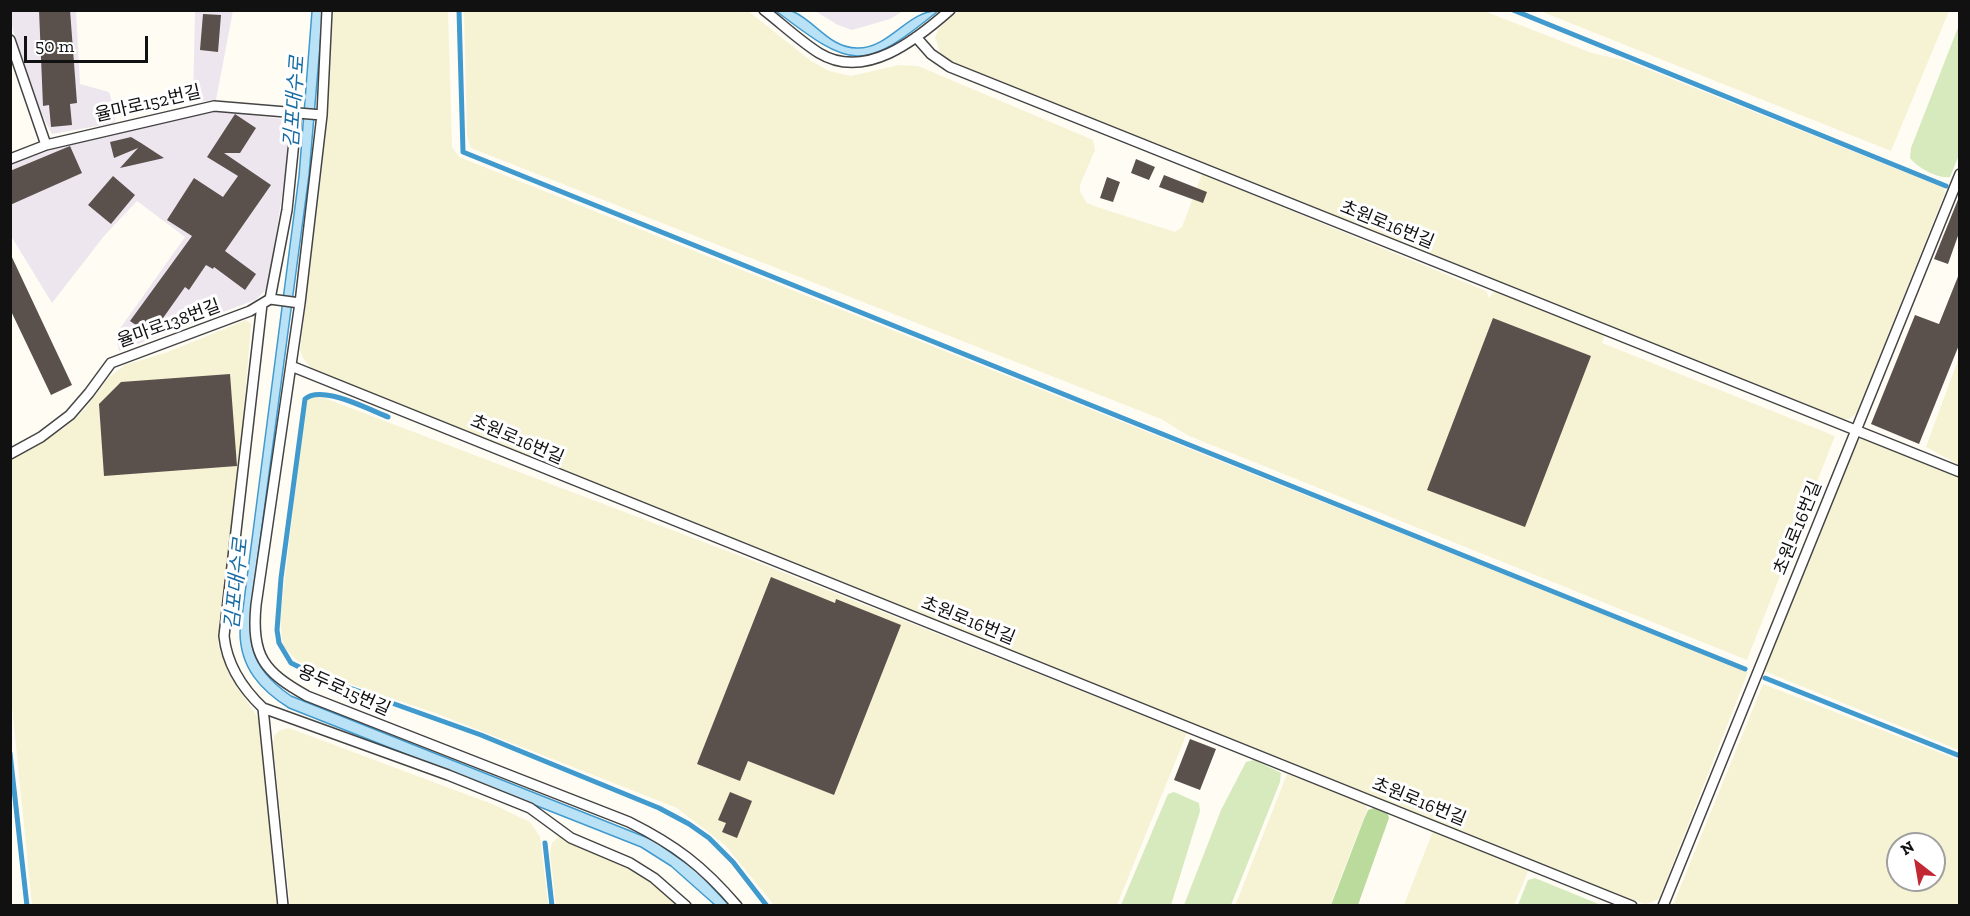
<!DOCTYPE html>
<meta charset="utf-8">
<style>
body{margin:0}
#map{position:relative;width:1970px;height:916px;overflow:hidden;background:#fffcf4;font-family:"Zilla Slab",serif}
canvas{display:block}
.frame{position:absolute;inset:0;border:12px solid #111;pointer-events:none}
.north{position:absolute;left:1886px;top:832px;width:60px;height:60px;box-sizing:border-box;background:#fff;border:2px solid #a0a0a0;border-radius:50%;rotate:329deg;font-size:16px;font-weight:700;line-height:24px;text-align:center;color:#111}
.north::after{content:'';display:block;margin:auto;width:21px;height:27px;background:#c22734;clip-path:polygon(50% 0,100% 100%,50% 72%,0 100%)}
.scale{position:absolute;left:24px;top:36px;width:124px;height:27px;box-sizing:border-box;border:3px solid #111;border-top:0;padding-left:8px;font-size:18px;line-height:21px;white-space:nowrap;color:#111;-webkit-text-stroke:4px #fff;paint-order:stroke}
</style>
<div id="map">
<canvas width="1970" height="916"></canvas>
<div class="frame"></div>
<div class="north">N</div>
<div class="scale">50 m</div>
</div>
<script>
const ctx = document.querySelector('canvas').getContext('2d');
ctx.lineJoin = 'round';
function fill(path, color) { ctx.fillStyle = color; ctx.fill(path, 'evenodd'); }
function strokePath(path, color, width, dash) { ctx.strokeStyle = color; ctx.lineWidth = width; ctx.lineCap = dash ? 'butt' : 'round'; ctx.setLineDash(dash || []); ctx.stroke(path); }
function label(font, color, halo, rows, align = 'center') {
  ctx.font = font + ' "Zilla Slab","Noto Sans KR",serif'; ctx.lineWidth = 6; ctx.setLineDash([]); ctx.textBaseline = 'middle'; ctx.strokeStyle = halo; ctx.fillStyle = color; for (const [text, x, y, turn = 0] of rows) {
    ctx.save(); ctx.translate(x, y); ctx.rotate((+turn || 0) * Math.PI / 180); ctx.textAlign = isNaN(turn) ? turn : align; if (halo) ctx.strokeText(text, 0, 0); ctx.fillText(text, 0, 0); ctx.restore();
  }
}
fill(new Path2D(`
 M10,11H76L80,84L109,92L116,116L114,123L52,134L34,100L11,23Z
 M195,11H233L216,100L193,102Z
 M815,11H903L890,19L852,30L838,25Z
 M216,111L291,120L287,163L269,281L264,292L255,300L119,351L117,341L119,330L185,237L137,201L104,236L52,303L11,236L10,165L62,146Z`), '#ede6ef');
fill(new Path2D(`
 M960,10L1484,11L1592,53L1627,61L1944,188L1945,193L1856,414L1849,419H1842L949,61L940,53L935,37L939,28Z
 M333,11H448L452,147L459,157L1748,672L1659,899L1646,904L1626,898L311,368L303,358L300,350L326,132Z
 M464,11H748L811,61L829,71L851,76L899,65L918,66L1093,140L1095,150L1080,185V192L1087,203L1097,207L1175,232L1182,227L1202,174L1486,291L1489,298L1495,291L1605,334L1602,343L1835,436L1747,660L1189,436L1161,419L471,148L467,135Z
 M1540,11H1949L1891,151Z
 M246,320L251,324L239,468L218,646L230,676L258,718L266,769L279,905H32L10,686V459L64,428L85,409L108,378L125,365L168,352Z
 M1959,357V465L1926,447Z
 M319,396L772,568L1187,733L1117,905H774L725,845L677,808L438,714L338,680L298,661L283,647L280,619L305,408L308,399Z
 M1863,438L1959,477V750L1764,671L1855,441Z
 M1763,684L1959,760V905H1673ZM1898,844H1934V880H1898Z
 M289,728L492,804L530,822L540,837L548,905H290L273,745L274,736L280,730Z
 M1287,774L1365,803L1367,810L1330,905L1235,906Z
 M1433,831L1529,869L1514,905H1404Z
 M559,836L644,875L682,905H556L550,853L552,843Z`), '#f6f2d4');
fill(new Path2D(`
 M1959,25V155L1950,177C1938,179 1918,168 1910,158L1911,148Z
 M1254,760L1281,773L1280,782L1231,905H1184L1221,810L1246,762Z
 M1174,792L1199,803L1200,811L1171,905H1121L1168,794Z
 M1535,878L1601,905H1518L1528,880Z`), '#d6eabd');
fill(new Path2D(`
 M1374,808L1387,812L1389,818L1358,905H1331L1364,819L1368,810Z`), '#bbdb9c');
const water = new Path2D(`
 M312,11H323L309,175L254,586C248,637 244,664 291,696L653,840L697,871L729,905H715L671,866L641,847L289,708C260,690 240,667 240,632L299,176Z
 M776,11C781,10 789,9 794,12C816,22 830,48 857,48C889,49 908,10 938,11C862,73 852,69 776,11Z`);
fill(water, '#b9e2f6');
strokePath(water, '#409ace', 1.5);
strokePath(new Path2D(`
 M459,10L463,152L1745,669
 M1513,10L1946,186
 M1959,191H1960
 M388,417C370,410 321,384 305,399L281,578L277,630L279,643L291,663L322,678L481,735L659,808L689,824L709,838L733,862L767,906
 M1765,678L1960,756
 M10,753L27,906
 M545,843L552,906`), '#409ace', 5);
fill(new Path2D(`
 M39,10H70L77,103L70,104L72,125L51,127L49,105L43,106Z
 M203,14L221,15L218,52L200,50Z
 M235,114L256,128L240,153H224L271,185L225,251L256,274L245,290L214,267L213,269L206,265L189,290L185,287L151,335L130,321L192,236L167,220L194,178L223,197L238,176L207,157Z
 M131,137L141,143L164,158L120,168L138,148L114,158L110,142Z
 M70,146L82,173L10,205V171Z
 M1136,159L1155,167L1149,180L1131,173Z
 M1164,175L1207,192L1203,203L1159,187Z
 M113,176L135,195L111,224L88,205Z
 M1107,177L1120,182L1113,202L1100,198Z
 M1959,197V233L1948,264L1934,259Z
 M10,253L72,385L51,395L10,309Z
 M1959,274V345L1919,444L1871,424L1915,315L1939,324Z
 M1493,318L1591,356L1525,527L1427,490Z
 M230,374L237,466L104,476L99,404L121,382Z
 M771,577L835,603L836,599L901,625L834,795L748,761L740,781L697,764Z
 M1190,739L1216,749L1200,790L1174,780Z
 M730,792L752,801L737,838L722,832L726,823L718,820Z`), '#5a514d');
const service = new Path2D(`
 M327,10L322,115L300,303L256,605C251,656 264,672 307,696L629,822C675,845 703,866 737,906
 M764,10C782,24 800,41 819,53C865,81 916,40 950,10
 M916,37L931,54L950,67L1960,472
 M10,40L46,145
 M10,159L46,145L214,106L322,115
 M270,299L287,210L297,112
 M262,304L224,636C227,665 242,688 263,708L448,775L530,808L571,838L630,863L654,878L686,906
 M291,366L1632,906
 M10,454L41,437L70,415L89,393L111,363L250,311L270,299L300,303
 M263,708L283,906
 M1663,906L1960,174`);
strokePath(service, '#444', 12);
strokePath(service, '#fff', 9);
label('18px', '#111', '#fff', [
 ["율마로152번길",148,104,-13],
 ["초원로16번길",1387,225,22],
 ["율마로138번길",169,324,-20],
 ["초원로16번길",517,440,23],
 ["초원로16번길",1798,528,-68],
 ["초원로16번길",968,621,22],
 ["용두로15번길",344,691,24],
 ["초원로16번길",1419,802,22]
]);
label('italic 20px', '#186ca4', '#fff', [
 ["김포대수로",295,102,-86],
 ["김포대수로",237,584,-84]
]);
</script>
